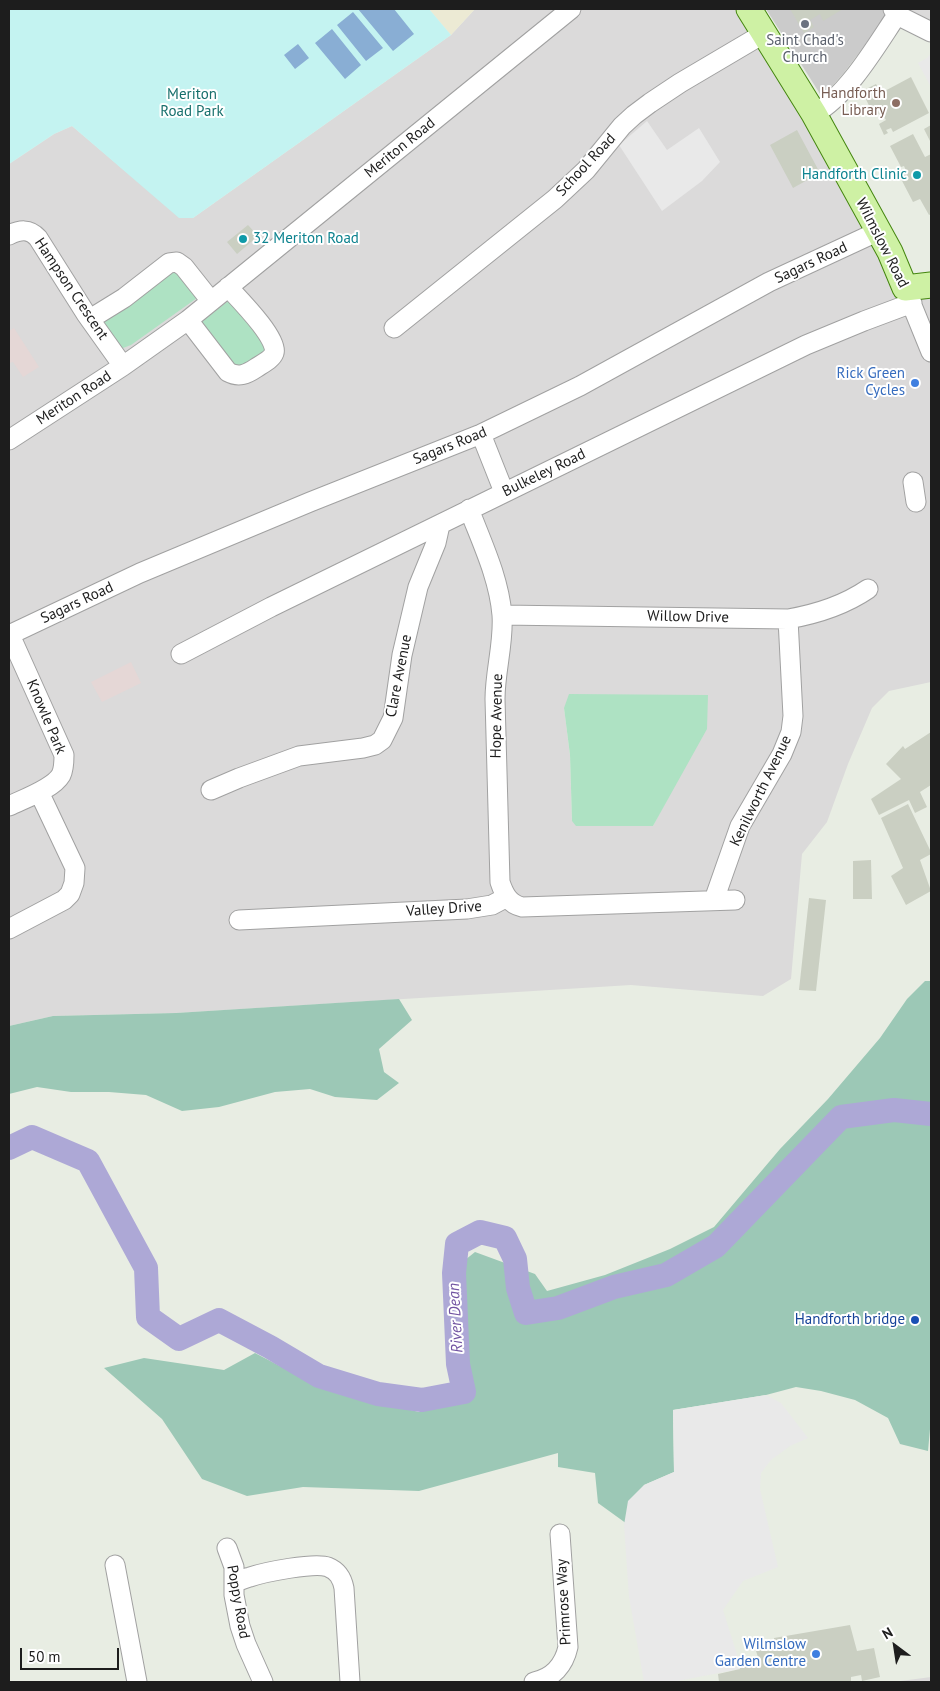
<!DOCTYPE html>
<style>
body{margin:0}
#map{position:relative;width:940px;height:1691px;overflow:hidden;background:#e8ede3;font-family:"PT Sans",sans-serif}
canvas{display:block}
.frame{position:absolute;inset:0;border:10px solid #1d1d1d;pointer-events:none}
.north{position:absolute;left:870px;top:1621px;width:50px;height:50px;-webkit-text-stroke:4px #fff;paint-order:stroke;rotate:329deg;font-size:14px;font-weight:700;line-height:20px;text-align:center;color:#1d1d1d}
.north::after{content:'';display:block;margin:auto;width:18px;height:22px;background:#1d1d1d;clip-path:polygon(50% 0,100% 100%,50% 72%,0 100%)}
.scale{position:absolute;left:20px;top:1648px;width:99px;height:22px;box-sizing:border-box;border:2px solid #1d1d1d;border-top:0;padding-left:6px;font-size:15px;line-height:18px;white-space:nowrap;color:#1d1d1d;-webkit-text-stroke:4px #fff;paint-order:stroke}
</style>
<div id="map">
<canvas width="940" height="1691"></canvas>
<div class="frame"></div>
<div class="north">N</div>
<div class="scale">50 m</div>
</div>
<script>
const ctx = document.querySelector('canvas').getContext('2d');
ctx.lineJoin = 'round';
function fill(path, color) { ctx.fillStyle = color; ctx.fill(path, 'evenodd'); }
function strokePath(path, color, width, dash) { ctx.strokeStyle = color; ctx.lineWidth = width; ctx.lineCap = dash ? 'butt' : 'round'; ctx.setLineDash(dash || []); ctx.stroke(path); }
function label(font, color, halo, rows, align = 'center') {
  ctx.font = font + ' "PT Sans",sans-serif'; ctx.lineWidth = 4; ctx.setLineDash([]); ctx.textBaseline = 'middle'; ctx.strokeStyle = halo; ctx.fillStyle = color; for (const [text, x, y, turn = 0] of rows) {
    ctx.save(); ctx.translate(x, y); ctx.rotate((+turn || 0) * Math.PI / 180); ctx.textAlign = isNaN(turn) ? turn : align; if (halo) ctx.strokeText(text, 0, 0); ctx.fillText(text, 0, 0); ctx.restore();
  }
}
fill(new Path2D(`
 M475,9H748L905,288L931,285V682L889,691L872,708L848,764L827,822L802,854L791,979L763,996L631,985L176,1013L53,1016L9,1026V164L54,134L72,126L124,170L193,218L451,35ZM564,708L668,797L653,826L572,821L570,755Z
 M893,9H931V32Z
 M931,1677V1682H893Z`), '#dbdada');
fill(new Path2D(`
 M429,9H475L451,35Z`), '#ecead4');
fill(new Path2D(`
 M14,328L39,367L23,377L13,362L9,363V331Z
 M131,662L141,683L102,702L91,682Z`), '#e5d7d6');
fill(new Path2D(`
 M766,9H883L887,16L843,74L822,97Z`), '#cbcbcb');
fill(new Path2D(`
 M175,268L197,298L131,345L123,348C114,345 103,331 103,322Z
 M231,301L269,348L237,370L200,323L227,302Z
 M569,694L708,695L707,729L653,826H576L572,821L570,755L564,708Z`), '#aee2c3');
fill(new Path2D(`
 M925,981H931V1418L928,1451L900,1444L888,1418L855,1400L821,1391L796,1387L766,1395L673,1410L674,1472L644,1485L634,1529L598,1503L595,1473L558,1467V1453L419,1491L303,1487L247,1496L202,1479L162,1419L104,1368L144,1358L224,1370L255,1353L322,1388L419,1412L474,1394L455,1268L475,1252L535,1274L547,1291L605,1275L670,1249L714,1227L780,1149L828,1099L880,1038L907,999Z
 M399,999L412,1020L379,1049L384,1072L399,1083L377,1100L335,1097L310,1089L275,1092L219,1107L182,1111L146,1095L109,1092H71L37,1087L9,1094V1026L53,1016L176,1013Z`), '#9cc8b6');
fill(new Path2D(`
 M9,9H429L451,35L193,218H179L72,126L54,134L9,164Z`), '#c4f3f1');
fill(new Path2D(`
 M358,9H394L414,34L393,51Z
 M353,12L383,48L366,61L337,25Z
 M332,29L361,65L345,79L315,43Z
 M298,44L309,58L295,69L284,55Z`), '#89aed4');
fill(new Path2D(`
 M931,53V87L918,63L927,58Z
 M647,121L667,150L699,128L720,162L702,181L662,211L619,145Z
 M766,1395L781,1403L808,1438L790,1446L771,1460L761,1473L760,1489L778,1567L743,1581L723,1610L739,1661L740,1669L672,1682H644L629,1597L624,1525L628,1501L644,1485L674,1472L673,1410Z`), '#e9e9e9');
strokePath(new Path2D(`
 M9,1148L32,1137L88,1161L146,1268L148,1317L179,1339L219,1320L270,1347L319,1376L378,1394L422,1400L464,1392L458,1364L454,1273L457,1244L480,1232L505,1238L515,1259L518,1288L526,1313L558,1308L614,1287L666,1275L716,1246L841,1117L894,1110L931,1114`), '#ada8d6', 24);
fill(new Path2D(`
 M790,9H843L823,21L820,14L810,20L814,27L804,33Z
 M911,77L929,113L893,132L891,128L886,130L888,133L884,135L879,124L886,120L881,113L874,116L862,91L876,84L881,93Z
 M931,125V143L924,129Z
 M797,130L820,173L793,188L770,145Z
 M913,134L925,157L931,154V214L929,215L920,199L913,202L900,177L907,173L904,166L901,167L890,146Z
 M248,225L258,236L237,254L227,242Z
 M931,732V785L920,792L927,807L915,813L909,800L879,815L871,799L901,779L886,764L903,746L905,749Z
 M908,804L931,852V854L920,860L931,891L906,905L891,876L903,868L881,818Z
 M871,860L872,899H853V861Z
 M809,898L826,900L816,991L799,990Z
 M850,1625L857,1651L874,1648L880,1677L862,1681L861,1675L851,1677V1682H719L718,1674L740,1669L739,1661L758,1657L756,1651L774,1646V1638Z`), '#cacfc2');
const minor = new Path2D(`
 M893,9L897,15L931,32
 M814,114C848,95 876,46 897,15L899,9
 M9,235C20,230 29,228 38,238L86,314L123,366
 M907,293L931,352
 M90,319L124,298L169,263L177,262L184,267L211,301
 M188,320L228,372C239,378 247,374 256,368C262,364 272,359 274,353C279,339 238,298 228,287
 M394,328L555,199L586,170L622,126L634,115L650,103L680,83L763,34
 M481,434L504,492
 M9,440L123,366L188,320L571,9
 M913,482L916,502
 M469,509C482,543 499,578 502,615C504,643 495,671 495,699L500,882C504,894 509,904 522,907L735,900
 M502,615L788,619C817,614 843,606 868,589
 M9,635L140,573L310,502L481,434L580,386L769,282L879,231
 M181,654L271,607L806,345L864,321L912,303
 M211,790L239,778L299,756L363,748L375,745L382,740L393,718L402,655L418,587L436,543L440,525
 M9,806C23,799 53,789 61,775C64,769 64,761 64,755L10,635
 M714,900L740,826L782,754L791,732L793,716L788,619
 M239,920L467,909L492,905L507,897
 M9,929L64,900L70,894L74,883L75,868L39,792
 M227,1548L234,1567V1595L240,1626L246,1644L263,1682
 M115,1565L137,1682
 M235,1582C240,1581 245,1578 250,1577C265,1572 315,1562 328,1567C338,1571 342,1578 344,1588L350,1682
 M534,1682C553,1678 564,1665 568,1647L560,1534`);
const major = new Path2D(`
 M749,9L814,114L890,252L905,288L931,285`);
strokePath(minor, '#a1a1a1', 21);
strokePath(major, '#44860f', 27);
strokePath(minor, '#fff', 19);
strokePath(major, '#cef1a4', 25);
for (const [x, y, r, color] of [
 [805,24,5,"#6b7280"],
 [896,103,5,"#8d6e63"],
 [917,175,5,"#0f9aa8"],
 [243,239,5,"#0f9aa8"],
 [915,383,5,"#3f7fe0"],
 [915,1320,5,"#1a4fb4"],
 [816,1654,5,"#3f7fe0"]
]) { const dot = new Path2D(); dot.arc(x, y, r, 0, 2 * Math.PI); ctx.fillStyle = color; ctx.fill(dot); strokePath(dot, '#fff', 2); }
label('15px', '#5b616d', '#fff', [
 ["Saint Chad's",805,41],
 ["Church",805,58]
]);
label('15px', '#785e54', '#fff', [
 ["Handforth",886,94],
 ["Library",886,111]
], 'right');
label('15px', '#176f6c', '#fff', [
 ["Meriton",192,95],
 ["Road Park",192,112]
]);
label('15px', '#1d1d1d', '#fff', [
 ["Meriton Road",400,148,-39],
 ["School Road",586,165,-47],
 ["Wilmslow Road",882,243,63],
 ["Sagars Road",811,263,-25],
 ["Hampson Crescent",71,289,56],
 ["Meriton Road",74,398,-33],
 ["Sagars Road",450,446,-22],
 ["Bulkeley Road",544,473,-26],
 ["Sagars Road",77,603,-25],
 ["Willow Drive",688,617,1],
 ["Clare Avenue",399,676,-79],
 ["Hope Avenue",497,716,-89],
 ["Knowle Park",46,717,67],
 ["Kenilworth Avenue",761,791,-64],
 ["Valley Drive",444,909,-4],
 ["Poppy Road",238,1602,80],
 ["Primrose Way",564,1602,-93]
]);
label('15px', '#0d838f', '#fff', [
 ["Handforth Clinic",907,175],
 ["32 Meriton Road",253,239,"left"]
], 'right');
label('15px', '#366cbe', '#fff', [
 ["Rick Green",905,374],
 ["Cycles",905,391],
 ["Wilmslow",806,1645],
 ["Garden Centre",806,1662]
], 'right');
label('15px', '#164399', '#fff', [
 ["Handforth bridge",905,1320]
], 'right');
label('italic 16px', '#7254a2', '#fff', [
 ["River Dean",456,1318,-93]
]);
</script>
